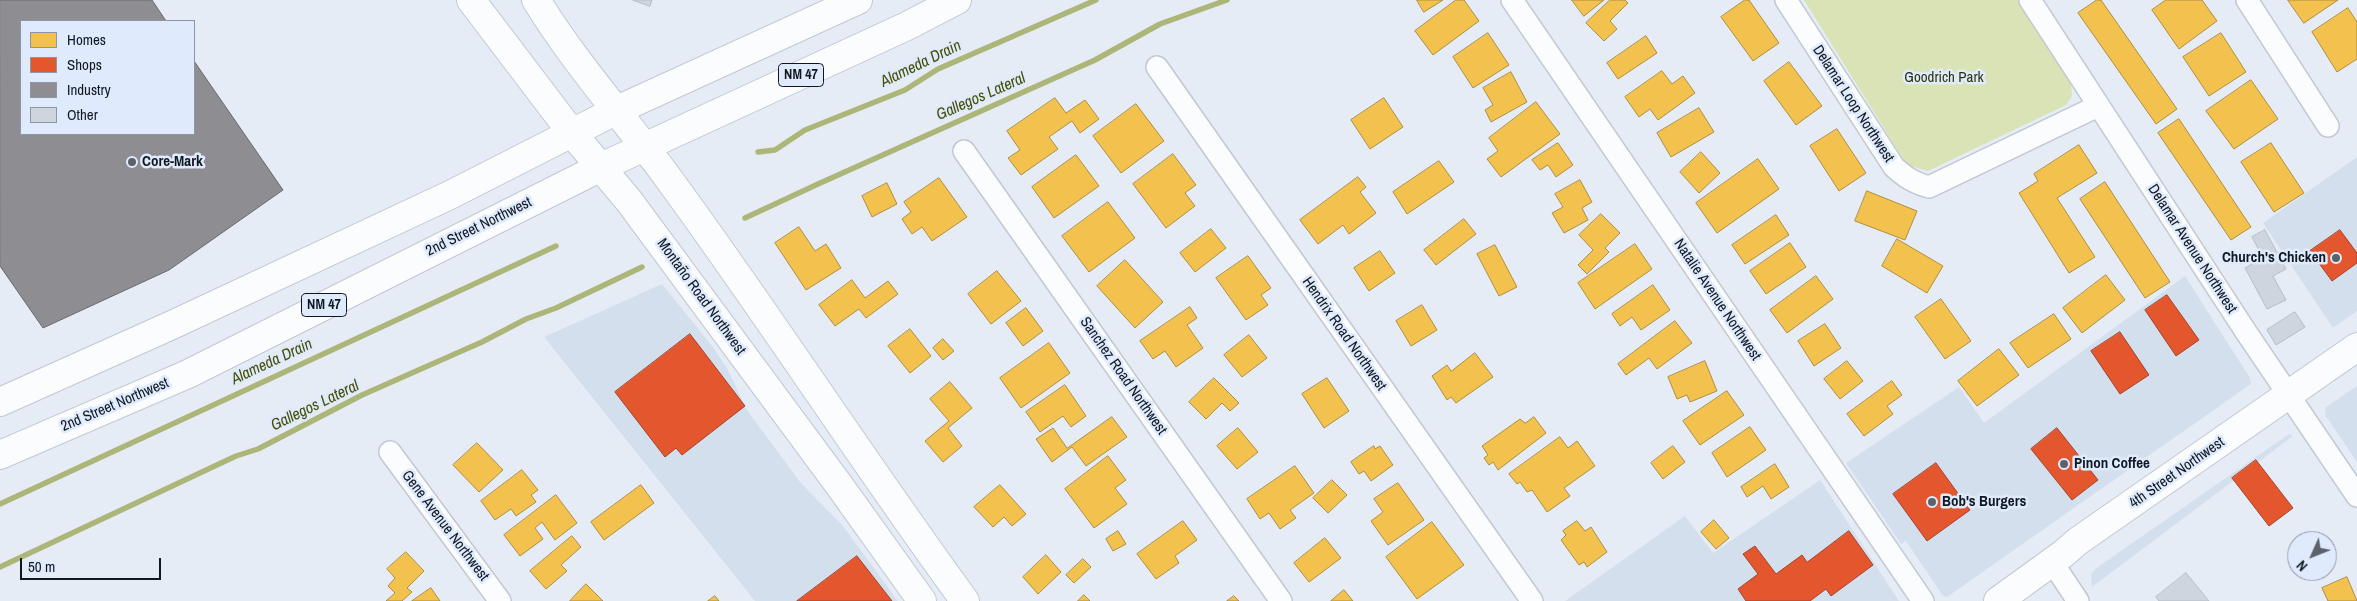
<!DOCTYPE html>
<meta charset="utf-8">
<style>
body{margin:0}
#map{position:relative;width:2357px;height:601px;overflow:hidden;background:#e6ecf6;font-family:"Archivo Narrow",sans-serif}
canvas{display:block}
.legend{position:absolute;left:20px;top:20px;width:175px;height:115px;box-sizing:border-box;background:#dfebfd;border:1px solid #8c96a5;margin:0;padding:6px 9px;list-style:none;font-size:15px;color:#101721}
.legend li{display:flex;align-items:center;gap:10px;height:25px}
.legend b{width:25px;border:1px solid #8c96a5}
.north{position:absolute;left:2287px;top:531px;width:50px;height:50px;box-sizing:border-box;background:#dfebfd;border:1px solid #8c96a5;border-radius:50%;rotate:226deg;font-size:14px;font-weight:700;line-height:20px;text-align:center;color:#101721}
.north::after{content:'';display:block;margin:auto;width:18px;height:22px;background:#5b626c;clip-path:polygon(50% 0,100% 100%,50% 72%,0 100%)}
.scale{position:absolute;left:20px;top:558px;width:141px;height:22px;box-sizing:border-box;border:2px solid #101721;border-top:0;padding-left:6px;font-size:15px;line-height:18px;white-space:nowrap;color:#101721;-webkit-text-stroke:4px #dfebfd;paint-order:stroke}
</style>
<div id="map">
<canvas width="2357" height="601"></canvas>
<ul class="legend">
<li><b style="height:14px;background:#f2c14e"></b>Homes</li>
<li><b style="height:14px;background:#e4572e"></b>Shops</li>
<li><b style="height:14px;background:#8d8d92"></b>Industry</li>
<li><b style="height:14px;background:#ced5df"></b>Other</li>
</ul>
<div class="north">N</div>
<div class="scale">50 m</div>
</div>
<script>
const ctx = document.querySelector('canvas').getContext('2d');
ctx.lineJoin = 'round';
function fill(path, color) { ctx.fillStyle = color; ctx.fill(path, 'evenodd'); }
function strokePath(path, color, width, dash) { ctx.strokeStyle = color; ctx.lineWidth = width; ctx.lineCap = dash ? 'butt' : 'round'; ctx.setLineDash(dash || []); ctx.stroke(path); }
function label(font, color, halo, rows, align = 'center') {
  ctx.font = font + ' "Archivo Narrow",sans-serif'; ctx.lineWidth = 5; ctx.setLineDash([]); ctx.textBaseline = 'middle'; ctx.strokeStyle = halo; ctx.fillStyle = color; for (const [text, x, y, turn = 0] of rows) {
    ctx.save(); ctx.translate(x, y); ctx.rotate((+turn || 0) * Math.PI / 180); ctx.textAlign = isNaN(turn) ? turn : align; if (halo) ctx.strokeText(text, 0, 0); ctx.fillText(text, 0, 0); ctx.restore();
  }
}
fill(new Path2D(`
 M2357,157V311L2333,328L2263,223Z
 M2185,276L2250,378L2251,384L1947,597L1943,596L1906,541L1901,544L1846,463L1959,387L1984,423Z
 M662,284L713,347L727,368L747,410L800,482L843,526L898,601H755L544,337Z
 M2357,386V462L2325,415L2326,407Z
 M2289,434L2293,436L2092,587L2091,574L2095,569Z
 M1820,480L1899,601H1565L1685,516L1713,553Z`), '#d4dfee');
fill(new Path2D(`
 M1804,0H2018L2071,81L2072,96L2066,105L1928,171L1907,165Z`), '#d9e3b6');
const homes = new Path2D(`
 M1417,0H1443L1424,12Z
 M1456,0H1464L1479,21L1433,55L1415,31Z
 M1572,0H1604L1584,16Z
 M1610,0H1625L1628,3L1610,21L1617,29L1604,41L1586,23Z
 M1745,0H1749L1779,43L1753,61L1721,17Z
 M2097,0H2101L2177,109L2156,124L2078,13Z
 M2166,0H2202L2217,21L2179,49L2152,10Z
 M2288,0H2338L2304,23Z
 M2348,8L2357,22V59L2337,72L2312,32Z
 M1488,33L1509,65L1473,88L1453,57Z
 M2221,33L2246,72L2209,96L2183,57Z
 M1646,36L1657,53L1618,79L1607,63Z
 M1789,62L1822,106L1796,125L1764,81Z
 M1662,71L1672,84L1683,76L1695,93L1658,120L1650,109L1639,117L1625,97Z
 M1511,72L1527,102L1491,122L1485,110L1493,105L1483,88Z
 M2251,80L2278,119L2234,149L2206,111Z
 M1055,98L1066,113L1085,100L1099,119L1080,133L1072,121L1049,137L1058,149L1021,175L1008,158L1020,150L1007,131Z
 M1384,98L1403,127L1370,149L1351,120Z
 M1536,102L1560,134L1501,177L1487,159L1498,151L1489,138Z
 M1136,104L1164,141L1121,173L1093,136Z
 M1699,108L1714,132L1671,157L1657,133Z
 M2179,119L2251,227L2231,240L2158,133Z
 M1837,129L1866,173L1839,191L1810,146Z
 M1558,143L1573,165L1556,177L1548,165L1540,170L1532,160Z
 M2271,143L2304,193L2274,212L2241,162Z
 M2079,145L2097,173L2057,198L2095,257L2069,273L2019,193L2038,181L2034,174Z
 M1701,152L1720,173L1699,193L1680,172Z
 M1173,154L1196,185L1185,193L1195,206L1166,228L1133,184Z
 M1076,155L1099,186L1054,218L1032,187Z
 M1758,159L1779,189L1717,233L1696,203Z
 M1439,161L1454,182L1407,214L1393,192Z
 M1358,177L1366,187L1360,192L1376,213L1349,234L1343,225L1318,244L1300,220Z
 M939,178L967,217L932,241L922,227L912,234L902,219L911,212L904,202Z
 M1580,180L1592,202L1582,208L1588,220L1564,233L1552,213L1563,207L1555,194Z
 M2105,182L2170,282L2145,298L2080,199Z
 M887,183L897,204L872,217L862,196Z
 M1867,191L1917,211L1905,240L1855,221Z
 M1108,202L1135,238L1089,272L1062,236Z
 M1601,214L1620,233L1605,248L1609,252L1587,274L1578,265L1593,250L1579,235Z
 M1776,215L1789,235L1745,264L1732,245Z
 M1464,219L1476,234L1436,265L1424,250Z
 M799,227L815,251L826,244L841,268L806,290L775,243Z
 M1211,229L1226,248L1195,272L1180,253Z
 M1897,239L1943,266L1927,293L1882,266Z
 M1790,243L1806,267L1766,294L1750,271Z
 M1635,244L1652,269L1595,309L1578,283Z
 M1495,245L1517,287L1499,296L1477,254Z
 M1380,251L1395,273L1369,291L1354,268Z
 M1248,256L1271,288L1261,295L1268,305L1246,320L1216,278Z
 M1125,260L1163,302L1135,328L1097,286Z
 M997,271L1021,301L991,324L968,294Z
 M2106,275L2125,300L2082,333L2063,308Z
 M1816,276L1833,299L1787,333L1770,310Z
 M852,280L865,298L888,281L898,294L866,318L859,309L835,326L819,305Z
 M1653,285L1670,310L1641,330L1632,317L1620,326L1612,314Z
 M1941,299L1971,341L1945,359L1915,317Z
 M1422,305L1437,330L1411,346L1396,321Z
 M1190,307L1197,318L1187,325L1203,348L1176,367L1165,351L1153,359L1140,341Z
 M1026,308L1043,331L1023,346L1006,323Z
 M2054,314L2071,339L2028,368L2010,343Z
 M1675,321L1692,343L1657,369L1649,358L1626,375L1618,364Z
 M1825,324L1841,348L1814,366L1798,341Z
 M910,329L931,356L910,373L888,346Z
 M1249,335L1267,358L1242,377L1224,355Z
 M943,339L954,351L943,360L933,348Z
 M1049,343L1070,373L1021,408L1000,378Z
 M1999,349L2019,375L1977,406L1958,381Z
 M1475,353L1493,377L1456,403L1451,397L1447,400L1432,376L1447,365L1451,371Z
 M1705,361L1717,391L1690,402L1687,395L1677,399L1668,377Z
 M1847,361L1863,381L1840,399L1824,379Z
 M1214,378L1239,403L1230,411L1222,403L1206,419L1189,402Z
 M1327,378L1349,411L1324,428L1302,394Z
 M1892,381L1902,395L1887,406L1893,414L1864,436L1847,414Z
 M950,382L972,408L948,428L962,446L943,462L925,441L949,421L930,399Z
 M1065,385L1086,416L1071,427L1063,416L1040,432L1026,412Z
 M1727,391L1744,415L1700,445L1683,421Z
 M1112,417L1127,437L1086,466L1072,447L1052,462L1036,439L1053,428L1067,448Z
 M1534,417L1546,433L1498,470L1493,462L1489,465L1484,458L1488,455L1482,446L1520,419L1525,423Z
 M1750,427L1766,450L1727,477L1712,453Z
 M1238,428L1258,452L1237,469L1217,446Z
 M1560,437L1568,448L1577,441L1595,466L1564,488L1570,496L1547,512L1532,490L1527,492L1520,482L1517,484L1509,474Z
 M477,443L503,470L479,492L453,465Z
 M1374,446L1375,449L1380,446L1393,465L1371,481L1364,471L1359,474L1351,462Z
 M1673,446L1685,462L1663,479L1651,463Z
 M1108,456L1126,480L1115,488L1127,504L1094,528L1065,489Z
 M1775,464L1789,487L1771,499L1763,486L1747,497L1741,487Z
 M1295,466L1314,493L1290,510L1296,518L1280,529L1269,513L1260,519L1247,499Z
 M522,470L538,490L531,495L536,502L516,516L511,509L495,520L481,501Z
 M1332,480L1347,495L1328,513L1313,498Z
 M1398,483L1424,520L1388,545L1371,521L1383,512L1374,499Z
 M641,485L654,503L604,540L591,522Z
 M1000,485L1026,514L1012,526L1004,517L993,527L974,507Z
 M556,495L577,523L555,540L542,522L535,528L543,539L520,556L504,535Z
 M1714,520L1729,538L1716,549L1701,532Z
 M1183,521L1197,540L1175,556L1179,563L1156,579L1137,554Z
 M1577,521L1585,531L1591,527L1607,552L1587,567L1584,562L1579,565L1561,540L1566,535L1563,531Z
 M1432,522L1464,565L1417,599L1386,557Z
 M1118,531L1126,544L1113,551L1106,539Z
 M572,536L581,547L561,565L567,571L546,589L530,571Z
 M1325,538L1341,558L1309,582L1294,563Z
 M406,552L424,571L407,588L412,592L402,601H386L395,593L388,586L395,578L387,569Z
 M1046,555L1061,572L1038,594L1023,577Z
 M1083,559L1091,567L1074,583L1066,575Z
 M2347,577L2357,601H2328L2322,588Z
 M586,584L603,601H570Z
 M431,588L440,601H412Z
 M1344,590L1353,601H1331Z
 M1084,595L1090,601H1078Z
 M715,596L719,601H708Z
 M1234,596L1239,601H1227Z`);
fill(homes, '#f2c14e');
strokePath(homes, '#ae8e40', 1);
const shops = new Path2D(`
 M2340,230L2357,253V263L2332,281L2310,251Z
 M2167,295L2199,340L2176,356L2145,310Z
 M2120,332L2149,375L2120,394L2091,351Z
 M690,334L745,406L682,455L676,448L665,457L615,392Z
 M2057,428L2098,480L2072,500L2031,449Z
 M2256,460L2293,508L2269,526L2232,478Z
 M1936,463L1970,510L1927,541L1893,494Z
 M1849,531L1873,565L1831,596L1826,589L1810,601H1746L1738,589L1758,574L1743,554L1755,546L1776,574L1802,555L1807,562Z
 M857,556L892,601H797Z`);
fill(shops, '#e4572e');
strokePath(shops, '#a4442a', 1);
const industry = new Path2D(`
 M0,0H152L166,21H21V134H194V61L283,190L169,270L43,328L0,266Z`);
fill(industry, '#8d8d92');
strokePath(industry, '#686a70', 1);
strokePath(new Path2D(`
 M758,152L775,150L805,130L905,90L938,69L1096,0
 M745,218L818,184L1095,60L1160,24L1227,0
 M0,504L556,246
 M0,567L236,456L258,449L362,395L482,342L526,319L556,308L642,267`), '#adb679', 5.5);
const building = new Path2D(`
 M633,0H652L650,6Z
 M2265,230L2286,269L2273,276L2286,300L2267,309L2245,268L2263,258L2252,237Z
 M2295,312L2305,327L2276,345L2267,330Z
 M2186,573L2209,601H2159L2156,597Z`);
fill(building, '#ced5df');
strokePath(building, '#b6bdc6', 1);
const minor = new Path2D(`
 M1512,0L1923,601
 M1786,0L1894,167C1905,177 1914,183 1929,187L2098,106
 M2030,0L2246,332L2357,496
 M2247,0L2328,126
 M1157,67L1532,601
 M964,151L1281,601
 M390,452L500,601
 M2052,562L2078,601`);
const major = new Path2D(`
 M471,0L572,133L629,201L839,485L922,601
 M536,0C576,65 627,121 671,182C772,320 864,463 965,601
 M0,402L172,325L450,195L615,111L858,0
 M0,455L188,374L601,167L907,26L957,0
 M1998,601L2063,554L2078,541L2357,347`);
strokePath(minor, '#c2c8d2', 24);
strokePath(major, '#c2c8d2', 30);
strokePath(minor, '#fbfcfe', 21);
strokePath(major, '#fbfcfe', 28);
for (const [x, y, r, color] of [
 [132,162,5,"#5b626c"],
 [2336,258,5,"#5b626c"],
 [2064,464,5,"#5b626c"],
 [1932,502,5,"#5b626c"]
]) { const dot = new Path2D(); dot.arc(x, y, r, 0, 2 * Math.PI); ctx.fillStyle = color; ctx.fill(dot); strokePath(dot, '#dfebfd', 2); }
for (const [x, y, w] of [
 [801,75,45],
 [324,305,45]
]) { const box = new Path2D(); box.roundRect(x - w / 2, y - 11.5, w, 23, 4); ctx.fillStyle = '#dfebfd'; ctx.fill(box); strokePath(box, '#101721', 1); }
label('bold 14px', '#101721', null, [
 ["NM 47",801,75],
 ["NM 47",324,305]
]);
label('15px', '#2e320a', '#dfebfd', [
 ["Goodrich Park",1944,78]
]);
label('15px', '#101721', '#dfebfd', [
 ["Delamar Loop Northwest",1853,104,57],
 ["2nd Street Northwest",479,227,-26],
 ["Delamar Avenue Northwest",2192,249,57],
 ["Montaño Road Northwest",701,297,54],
 ["Natalie Avenue Northwest",1717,300,56],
 ["Hendrix Road Northwest",1344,334,55],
 ["Sanchez Road Northwest",1123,376,55],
 ["2nd Street Northwest",115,405,-23],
 ["4th Street Northwest",2177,473,-35],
 ["Gene Avenue Northwest",445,526,53]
]);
label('bold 15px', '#101721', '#dfebfd', [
 ["Core-Mark",142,162],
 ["Church's Chicken",2326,258,"right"],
 ["Pinon Coffee",2074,464],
 ["Bob's Burgers",1942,502]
], 'left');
label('italic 16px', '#474e06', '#dfebfd', [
 ["Alameda Drain",921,64,-26],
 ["Gallegos Lateral",981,97,-24],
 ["Alameda Drain",272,362,-25],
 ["Gallegos Lateral",315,406,-26]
]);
</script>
